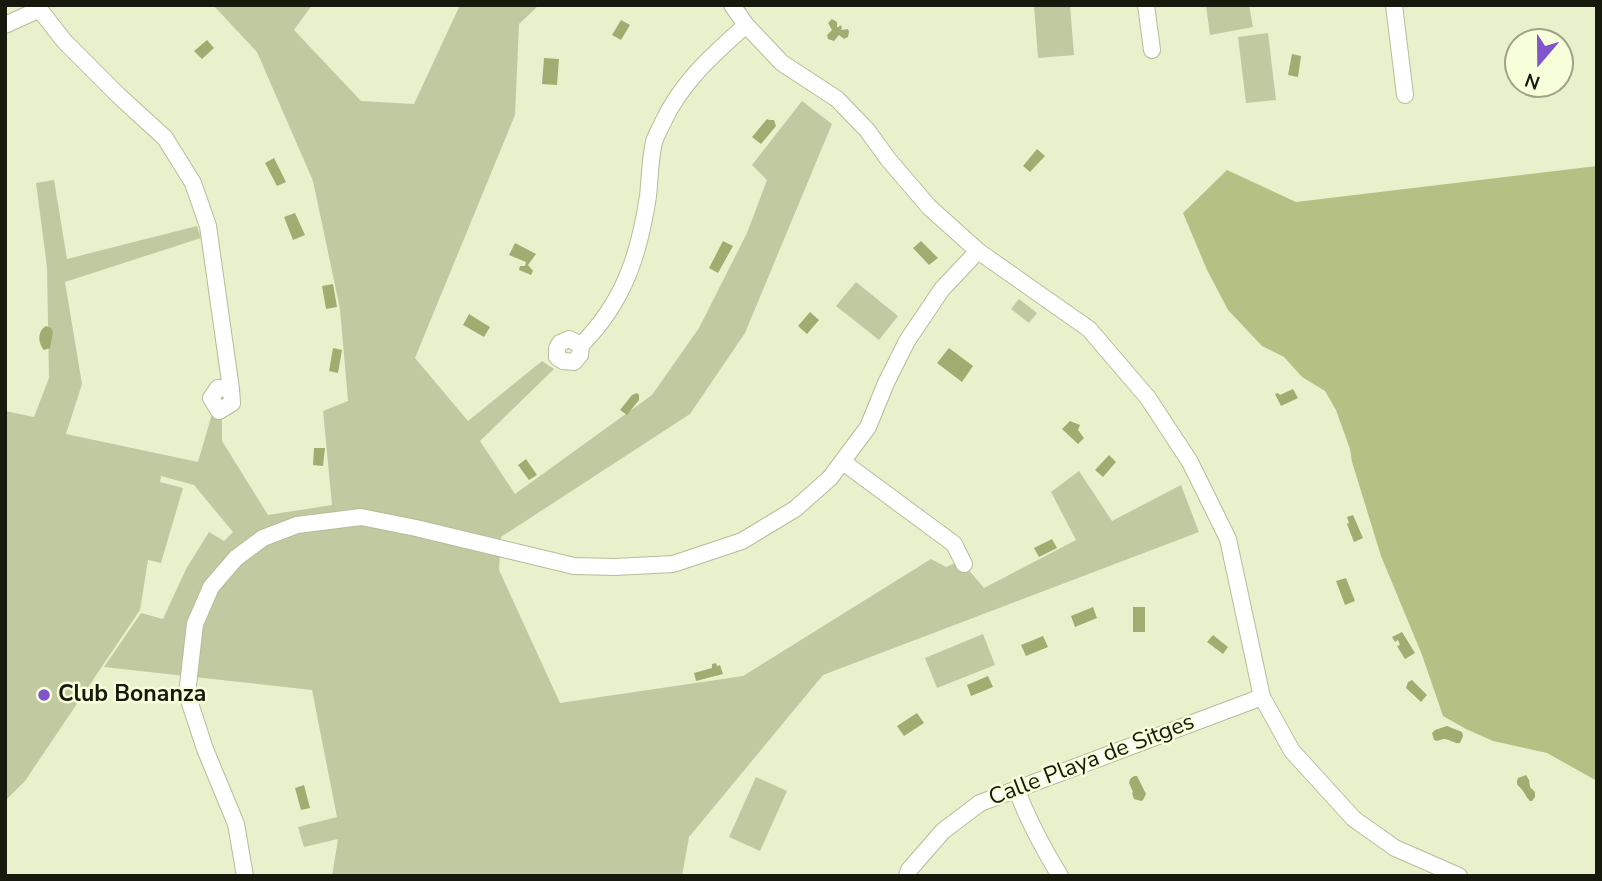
<!DOCTYPE html>
<style>
body{margin:0}
#map{position:relative;width:1602px;height:881px;overflow:hidden;background:#e9f1cc;font-family:"Nunito Sans",sans-serif}
canvas{display:block}
.frame{position:absolute;inset:0;border:7px solid #17190c;pointer-events:none}
.north{position:absolute;left:1504px;top:28px;width:70px;height:70px;box-sizing:border-box;background:#f6ffd9;border:2px solid #9da387;border-radius:50%;rotate:200deg;font-size:19px;font-weight:700;line-height:28px;text-align:center;color:#17190c}
.north::after{content:'';display:block;margin:auto;width:24px;height:32px;background:#8154cd;clip-path:polygon(50% 0,100% 100%,50% 72%,0 100%)}
</style>
<div id="map">
<canvas width="1602" height="881"></canvas>
<div class="frame"></div>
<div class="north">N</div>
</div>
<script>
const ctx = document.querySelector('canvas').getContext('2d');
ctx.lineJoin = 'round';
function fill(path, color) { ctx.fillStyle = color; ctx.fill(path, 'evenodd'); }
function strokePath(path, color, width, dash) { ctx.strokeStyle = color; ctx.lineWidth = width; ctx.lineCap = dash ? 'butt' : 'round'; ctx.setLineDash(dash || []); ctx.stroke(path); }
function label(font, color, halo, rows, align = 'center') {
  ctx.font = font + ' "Nunito Sans",sans-serif'; ctx.lineWidth = 5; ctx.setLineDash([]); ctx.textBaseline = 'middle'; ctx.strokeStyle = halo; ctx.fillStyle = color; for (const [text, x, y, turn = 0] of rows) {
    ctx.save(); ctx.translate(x, y); ctx.rotate((+turn || 0) * Math.PI / 180); ctx.textAlign = isNaN(turn) ? turn : align; if (halo) ctx.strokeText(text, 0, 0); ctx.fillText(text, 0, 0); ctx.restore();
  }
}
fill(new Path2D(`
 M213,5H312L294,30L361,101L414,104L460,5H539L519,24L515,115L415,358L468,421L542,361L554,369L480,441L515,494L652,395L699,328L747,233L767,180L752,165L802,101L832,124L745,333L690,414L501,537L499,570L560,703L743,676L931,559L946,567L961,561L984,588L1076,540L1051,492L1079,471L1112,521L1181,485L1199,532L823,675L689,837L682,876H332L338,839L304,847L298,827L337,817L312,690L104,667L141,613L163,619L186,569L209,532L224,541L233,532L194,485L161,476L160,482L183,488L161,563L148,560L140,610L25,781L5,801V411L34,417L49,378L47,267L36,183L54,180L67,259L197,226L201,238L65,282L82,384L66,434L198,462L212,414L222,417V441L268,515L332,505L323,411L348,401L340,309L313,181L257,52Z
 M1034,5H1070L1074,55L1038,58Z
 M1206,5H1249L1253,27L1210,35Z
 M1268,33L1276,100L1246,103L1238,37Z
 M856,282L898,316L879,340L836,306Z
 M1019,299L1037,313L1029,323L1011,309Z
 M983,634L995,665L937,688L925,658Z
 M756,777L787,791L760,851L729,837Z`), '#c0c99f');
fill(new Path2D(`
 M1597,166V781L1547,753L1493,741L1466,729L1443,716L1422,655L1381,556L1352,462L1350,449L1336,410L1325,391L1302,377L1284,357L1262,346L1228,310L1207,270L1183,213L1227,170L1296,202Z`), '#b5c184');
fill(new Path2D(`
 M832,19L837,22V27H839L840,25L842,27L841,30L848,29L849,32L848,37L844,39L839,35L834,41L828,39L827,35L832,30L828,23Z
 M621,20L630,25L621,40L612,35Z
 M207,40L214,48L202,59L194,51Z
 M1292,54L1301,56L1298,77L1288,75Z
 M544,58L559,59L557,85L542,84Z
 M767,119L769,120H774L776,126L761,144L752,137Z
 M1037,149L1045,156L1030,172L1023,166Z
 M274,158L286,182L277,186L265,163Z
 M295,213L305,235L293,240L284,217Z
 M723,241L733,246L718,273L709,268Z
 M921,241L938,258L929,265L913,248Z
 M515,243L536,254L528,265L533,271L531,275L519,270L520,266H525L526,262L509,255Z
 M333,284L337,307L326,309L322,286Z
 M810,312L819,320L807,334L798,326Z
 M469,314L490,327L484,337L463,325Z
 M46,326L51,328L53,332L50,348L44,350C38,343 37,331 46,326Z
 M333,348L342,350L338,373L329,371Z
 M949,348L973,366L962,382L937,363Z
 M1293,389L1298,398L1281,406L1275,394L1278,393L1280,395Z
 M637,393L639,395V400L627,415L620,410L632,395Z
 M1070,421L1080,425L1078,430L1084,438L1078,444L1062,429Z
 M314,448H325L323,466L313,465Z
 M1109,455L1116,462L1103,477L1095,470Z
 M526,459L537,475L529,480L518,465Z
 M1353,515L1363,538L1354,542L1347,524L1349,523L1347,517Z
 M1052,539L1057,548L1039,557L1034,548Z
 M1346,578L1355,601L1345,605L1336,581Z
 M1093,607L1097,618L1075,627L1071,616Z
 M1133,607H1145V632H1133Z
 M1402,632L1415,653L1405,659L1397,646L1400,645L1398,640L1395,642L1392,637Z
 M1213,635L1228,647L1223,654L1207,642Z
 M1043,636L1048,647L1026,656L1021,645Z
 M716,663L717,666L720,665L723,674L696,681L694,673L712,668V664Z
 M988,676L993,687L971,696L967,685Z
 M1412,680L1427,695L1421,702L1406,688L1408,682Z
 M917,713L924,723L904,736L897,726Z
 M1447,726L1462,732L1463,736L1460,743C1455,744 1451,740 1445,739C1440,739 1439,742 1434,740L1432,733L1435,730Z
 M1526,775L1529,780L1530,787L1535,792V797L1532,801H1530C1526,797 1526,795 1523,791C1519,785 1515,786 1518,778Z
 M1134,776H1137L1146,794L1143,800L1141,801L1134,799L1132,793L1133,792L1129,783L1130,779Z
 M304,785L310,808L301,810L295,788Z`), '#a0ac70');
const minor = new Path2D(`
 M36,5L65,42L118,95L165,138L193,183L208,226L231,389L232,403L219,411L211,398L218,388L231,389
 M732,5L746,25L782,63L837,99L867,130L888,159L929,207L978,251L1089,329L1148,398L1190,462L1228,539L1262,697L1292,751L1354,819L1395,848L1459,876
 M1146,5L1152,50
 M1394,5L1405,95
 M5,25L38,10
 M569,339L581,345L580,355L574,362L563,361L557,357V348L560,343Z
 M581,345C624,302 639,255 648,196C650,178 650,159 654,142C656,135 660,129 663,122C683,80 713,55 746,25
 M843,462L954,544L964,564
 M1017,790C1028,821 1043,848 1060,876
 M245,876L236,824L205,749L187,694L195,624L211,587L236,558L263,538L297,525L361,517L416,528L574,566L615,567L673,564L742,541L795,509L830,478L868,427L886,383L907,341L942,289L978,251
 M907,876L909,870L943,831L980,803L1262,697`);
strokePath(minor, '#b5bd99', 18);
strokePath(minor, '#fff', 16);
for (const [x, y, r, color] of [
 [44,695,7,"#8154cd"]
]) { const dot = new Path2D(); dot.arc(x, y, r, 0, 2 * Math.PI); ctx.fillStyle = color; ctx.fill(dot); strokePath(dot, '#f6ffd9', 2.5); }
label('bold 23px', '#17190c', '#f6ffd9', [
 ["Club Bonanza",58,695]
], 'left');
label('23px', '#17190c', '#f6ffd9', [
 ["Calle Playa de Sitges",1092,761,-21]
]);
</script>
